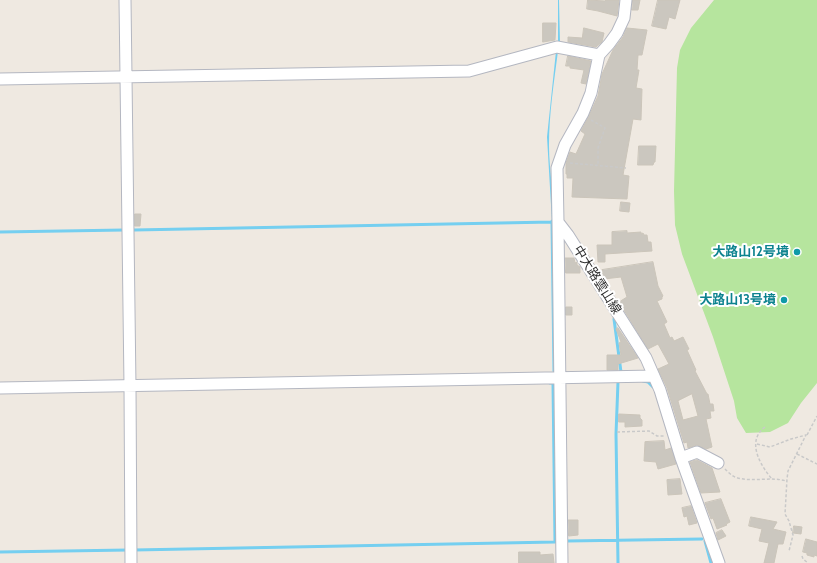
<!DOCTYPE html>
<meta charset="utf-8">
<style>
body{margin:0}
canvas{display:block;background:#efe9e1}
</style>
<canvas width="817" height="563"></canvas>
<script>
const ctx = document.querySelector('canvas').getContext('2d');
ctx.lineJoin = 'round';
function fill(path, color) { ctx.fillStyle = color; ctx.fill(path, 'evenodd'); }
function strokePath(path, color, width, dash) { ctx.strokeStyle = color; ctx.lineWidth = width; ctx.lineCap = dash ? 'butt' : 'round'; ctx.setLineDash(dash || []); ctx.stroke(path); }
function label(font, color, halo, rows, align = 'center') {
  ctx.font = font + ' Cabin,"Noto Sans JP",sans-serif'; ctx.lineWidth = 4; ctx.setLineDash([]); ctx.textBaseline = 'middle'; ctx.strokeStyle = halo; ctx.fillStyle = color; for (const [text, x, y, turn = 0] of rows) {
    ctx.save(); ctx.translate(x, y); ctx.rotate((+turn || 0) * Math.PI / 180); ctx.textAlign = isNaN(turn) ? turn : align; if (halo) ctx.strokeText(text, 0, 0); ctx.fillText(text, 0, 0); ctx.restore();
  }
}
fill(new Path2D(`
 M714,0H817V383L801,403L788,423L770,432L746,433L737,418L734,401L713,337L682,254L675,225L674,191L677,68L680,50L691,28Z`), '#b6e59e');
fill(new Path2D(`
 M558,0H559L560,42H558Z
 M556,51H558C554,82 549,114 549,146C549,171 555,197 552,222L547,137Z`), '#75cff0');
strokePath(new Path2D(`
 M552,221L554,371
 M134,230L552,222
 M0,232L124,230
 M614,319L621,372
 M643,381L648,382L653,387
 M567,541L702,539
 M705,541L711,563
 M134,550L555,542L553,383H550
 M0,552L128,550
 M618,563L616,434L618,382`), '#75cff0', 3);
const building = new Path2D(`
 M588,0L605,1L606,0H619L617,16L598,11L587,9Z
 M633,0H640L638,10H632Z
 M658,0H680L675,19L669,17L666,29L652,26Z
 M543,23H556L555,40L543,42Z
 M584,28L604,33L602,42L596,47L568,42V37L582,38Z
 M627,28L647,30L642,55H638L637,70H639L636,88L642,89L641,120L633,119L623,175L629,176L627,199L572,197L573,178H567V174H566V163L570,152L576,154L585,134L581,131L589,116L598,96L602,74L613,50L623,37Z
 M568,56L591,61L586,84L581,83L584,70L570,68V66H566Z
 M639,146H656L655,162H654L653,165H638Z
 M621,202L630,203L629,212L620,211Z
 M135,214H141L140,226H135Z
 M627,231V233L641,232V234L643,233L644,235H647L648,242H651L652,251L605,254V262H598L597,245H612V232Z
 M565,258H574L575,263L577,262V265L580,267V273H566Z
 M653,262L658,286L663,296L662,297V299L657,301L667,322L664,324L670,338L672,337L674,341L683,337L689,349L687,350L696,370L695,371L707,394H708L710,404H713L714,411H710L711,418L706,419L712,447L706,449L697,445L688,448L687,442L684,443L667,388L658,369L669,364L658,344L648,349L619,302L627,297L621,277L604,279L603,277L602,270ZM692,394L698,416L683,420L678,401Z
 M566,307H572V315H566Z
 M618,328L638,358L618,364V370H607V355H621L619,343L621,342L616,329Z
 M619,414L640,415V418L642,420V426L625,427V422H619Z
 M664,441L665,450L671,448L676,464L658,469L656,462L644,461L645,442Z
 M697,460L712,468L720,492L701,493L690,462Z
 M680,479L682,494L668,495L667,480Z
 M721,499L730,522L726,524L727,525L717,529L713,518L711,519L705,503Z
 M691,506L697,523L689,525L687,516L684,517L682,508Z
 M751,517L777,522L773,529L786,532L783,544H778L774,563H764L769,543L759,541L762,529L749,526Z
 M568,520H578V535L569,536Z
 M794,526L802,527L801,534L793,533Z
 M722,530L726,536L718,540L716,533Z
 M806,539L817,542V556L814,555V557L807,555V553L803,552Z
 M519,552H540V555L553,554L554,563H519Z`);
fill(building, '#cbc7bf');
strokePath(building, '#cbc5ba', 1);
const minor = new Path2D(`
 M125,0L130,386L131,563
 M626,0L624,18L617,33L609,44L599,55L591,93L583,113L565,145L557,168L558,222L568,235L646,358L660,390L681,458L719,563
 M0,79L469,71L557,47L599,55
 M558,222L562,563
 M0,388L654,376
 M681,458L697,452L718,463`);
strokePath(minor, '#b4b7c1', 13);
strokePath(new Path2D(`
 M591,120L605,128L598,148V165
 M570,163L626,168
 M765,427C746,441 760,465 772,479
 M617,432L649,431L657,436H664
 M807,435L817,416
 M757,444L770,447L791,439L806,435L788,471L787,479L785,514L789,521L793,535L789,551
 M797,454L817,464
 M725,469C728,472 732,476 735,477C752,483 770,476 786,481
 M802,556L803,559L808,563`), '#c9c9c9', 1.5, [3, 2]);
strokePath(minor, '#fff', 11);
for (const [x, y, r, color] of [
 [797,252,4,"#0f9aa8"],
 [784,300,4,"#0f9aa8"]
]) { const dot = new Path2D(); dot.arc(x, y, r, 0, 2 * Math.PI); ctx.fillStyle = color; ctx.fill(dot); strokePath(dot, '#fff', 1.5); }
label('bold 13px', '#0d838f', '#fff', [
 ["大路山12号墳",789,252],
 ["大路山13号墳",776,300]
], 'right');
label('13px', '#2e2e2e', '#fff', [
 ["中大路雲山線",597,280,58]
]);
</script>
